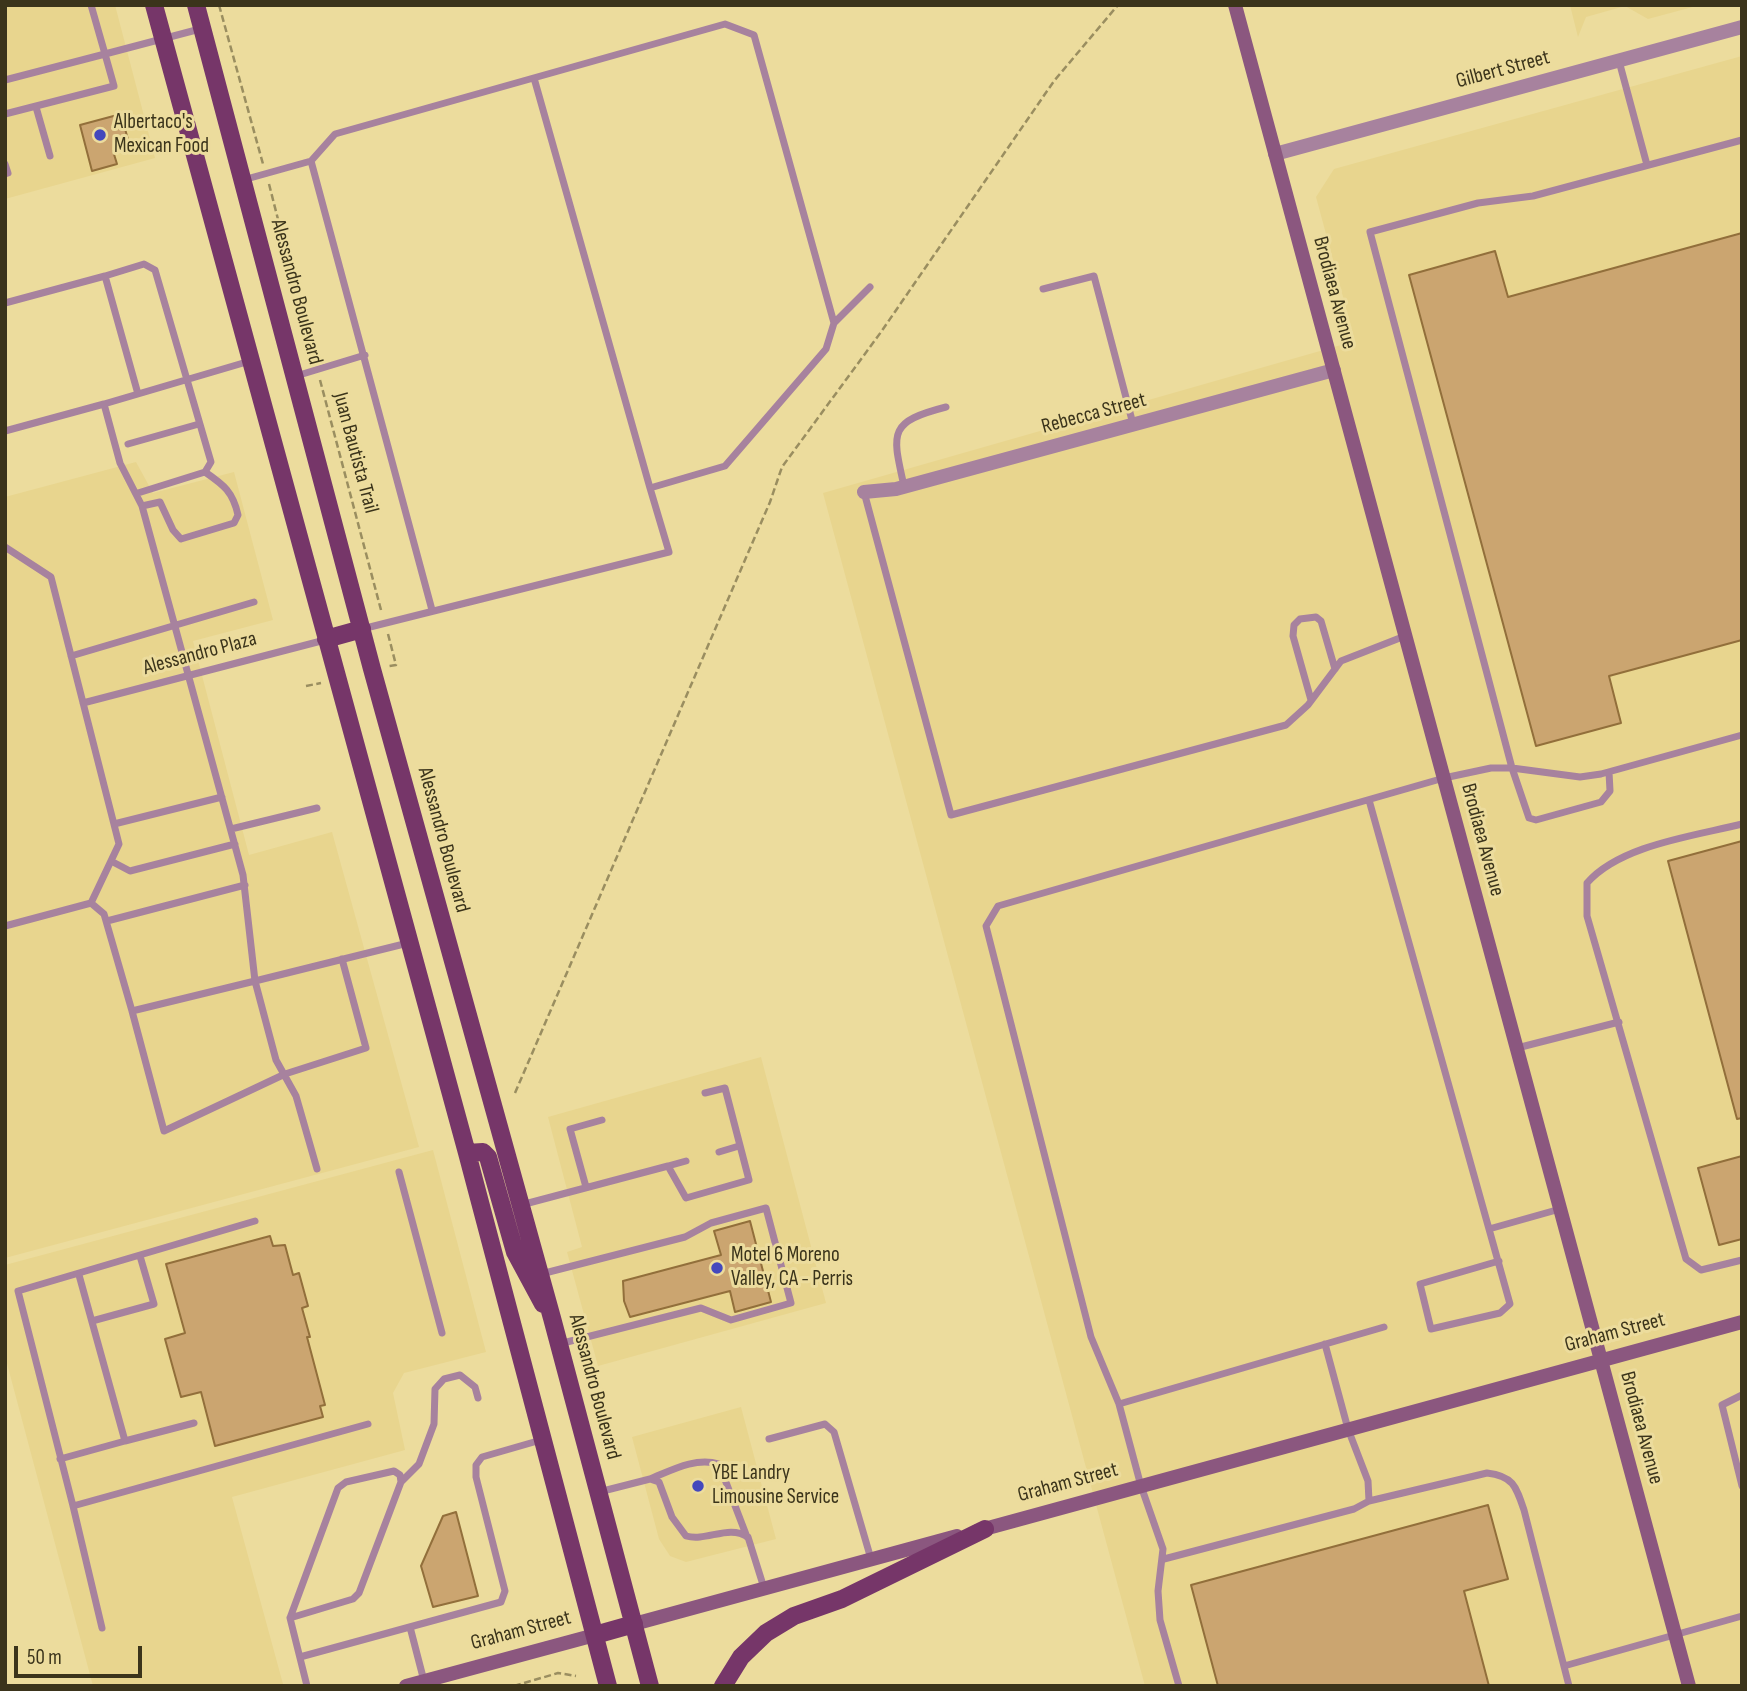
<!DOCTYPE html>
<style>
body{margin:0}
#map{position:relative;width:1747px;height:1691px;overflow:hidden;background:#ecdc9d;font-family:"Sofia Sans Condensed",sans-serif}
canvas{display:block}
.frame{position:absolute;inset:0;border:7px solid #3b341b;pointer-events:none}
.scale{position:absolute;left:14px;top:1646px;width:128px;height:32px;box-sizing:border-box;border:4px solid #3b341b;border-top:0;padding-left:9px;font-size:21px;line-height:24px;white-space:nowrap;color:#3b341b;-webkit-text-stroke:5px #ecdc9d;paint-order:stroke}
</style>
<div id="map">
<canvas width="1747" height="1691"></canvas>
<div class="frame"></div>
<div class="scale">50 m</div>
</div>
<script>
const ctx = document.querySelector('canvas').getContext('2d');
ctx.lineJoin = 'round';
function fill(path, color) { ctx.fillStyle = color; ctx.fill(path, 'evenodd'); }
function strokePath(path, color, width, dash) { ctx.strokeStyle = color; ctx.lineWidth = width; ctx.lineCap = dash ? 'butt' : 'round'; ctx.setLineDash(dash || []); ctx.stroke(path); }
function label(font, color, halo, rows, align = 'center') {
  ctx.font = font + ' "Sofia Sans Condensed",sans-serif'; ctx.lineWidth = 6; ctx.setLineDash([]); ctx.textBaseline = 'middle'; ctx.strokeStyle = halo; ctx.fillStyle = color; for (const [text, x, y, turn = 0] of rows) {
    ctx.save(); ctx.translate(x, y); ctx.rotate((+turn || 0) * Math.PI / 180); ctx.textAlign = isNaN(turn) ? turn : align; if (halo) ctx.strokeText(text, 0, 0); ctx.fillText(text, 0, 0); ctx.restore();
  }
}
fill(new Path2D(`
 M5,5H115L155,158L5,199Z
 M1570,5H1700L1648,19L1625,6L1586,17L1578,37Z
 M1742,56V1686H1145L823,493L1355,341L1316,197L1334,169Z
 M136,462L153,493L234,472L273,620L193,641L249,855L332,832L419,1147L5,1258V497Z
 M761,1057L826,1303L598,1366L567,1252L582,1247L548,1117Z
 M433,1150L486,1352L404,1373L393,1393L405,1450L232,1497L283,1684L93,1686L5,1356V1265Z
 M741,1407L776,1539L686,1562L670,1556L659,1539L632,1437Z`), '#e8d58e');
const building = new Path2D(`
 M121,114L130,147L113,151L117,164L92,171L80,125Z
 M1742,233V640L1609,676L1621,723L1536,746L1409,275L1495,251L1508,297Z
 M1742,841V1118L1737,1119L1668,861Z
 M1742,1156V1239L1719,1245L1698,1168Z
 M750,1221L771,1302L735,1312L730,1291L630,1317L624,1301L623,1281L721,1255L714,1231Z
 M270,1236L273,1246L285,1245L293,1275L299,1273L308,1306L302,1308L310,1337H307L325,1405L320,1406L323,1417L215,1446L201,1392L181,1397L165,1339L185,1333L166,1264Z
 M1488,1505L1508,1579L1464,1591L1489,1686H1218L1191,1585Z
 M456,1512L478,1596L433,1607L421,1566L443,1516Z`);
fill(building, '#cba570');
strokePath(building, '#926f3b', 2);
strokePath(new Path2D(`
 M219,5L263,164
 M269,184L313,357
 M320,380L381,610
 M388,634L396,665L389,666
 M306,686L321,683
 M515,1093L770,502L782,467L881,332L1054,81L1118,5
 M514,1686L558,1673L576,1676`), '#9a8e60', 2.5, [7, 3.5]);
strokePath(new Path2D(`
 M1619,61L1647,165
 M534,78L650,488
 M5,80L105,54L91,5
 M36,107L50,156
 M5,114L114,86L105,54L200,29
 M5,164L8,173L5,174
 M243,180L311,161
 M105,276L144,264L155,270L211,462L205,472L138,493
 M1043,289L1094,276L1133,424
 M5,303L105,276L138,394
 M250,361L104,404L120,463L142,506L243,875L255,981L408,943
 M296,376L365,355
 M5,431L104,404
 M128,444L199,424
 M904,486C892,432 888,422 946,407
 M864,492L951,815L1286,725L1308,705L1341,661L1405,636
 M142,506L160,502L173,530L181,539L234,523L238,515C233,492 224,485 205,472
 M5,547L51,577L119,844L91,903L5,926
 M432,610L311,161L335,134L725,24L754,35L834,323
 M362,629L669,552L650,488L725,466L826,349L834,323L870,287
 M71,656L254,602
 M1311,700L1293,636L1294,625L1300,619L1316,617L1321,621L1335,669
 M83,703L325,640
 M1609,772L1610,791L1601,802L1536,820L1529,818L1512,768L1580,777L1601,774L1742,735
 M1369,800L1489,1229L1560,1209
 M114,824L222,797
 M1742,824C1694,836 1620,845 1587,883V916L1686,1259L1701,1270L1742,1260
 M231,829L317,808
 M111,861L130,871L235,844
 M91,903L104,914L132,1011L255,981L276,1060L296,1096L317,1169
 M107,921L245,885
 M132,1011L164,1131L285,1074L366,1048L342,959
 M1517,1048L1619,1022
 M719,1152L739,1146
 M668,1166L686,1161
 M399,1172L442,1333
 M586,1187L570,1129L602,1120
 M521,1205L668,1166L686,1198L749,1180L725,1088L705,1093
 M1489,1229L1510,1304L1500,1313L1431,1329L1420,1284L1499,1261
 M541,1274L685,1237L711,1223L766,1208L791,1303L731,1320L701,1308L559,1344
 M92,1321L154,1304L140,1256
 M1742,1395L1722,1405L1742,1486
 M1119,1404L1091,1337L986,926L998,906L1444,778L1491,768H1512L1370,232L1478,203L1533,196L1742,140
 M769,1439L825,1424L834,1432L871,1559
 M125,1441L194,1423
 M60,1459L125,1441L79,1275
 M650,1479C672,1470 695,1457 719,1464L747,1537
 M599,1492L650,1479L659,1482L672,1517L686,1536C707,1542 728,1524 748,1537L764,1588
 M1369,1501L1487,1473C1513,1476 1516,1486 1524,1510L1569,1686
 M73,1506L18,1291L255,1221
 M1164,1559L1354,1509L1369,1501L1368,1481L1348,1429L1325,1344
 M290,1618L353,1599L359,1593L401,1482L419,1464L434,1424L435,1389L444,1379L460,1375L475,1387L478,1398
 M410,1627L424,1681
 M102,1628L73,1506L368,1424
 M300,1657L501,1602L505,1591L476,1477V1465L482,1457L541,1440
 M1564,1666L1742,1616
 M307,1686L290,1618L338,1488L346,1482L394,1471L400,1475L401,1482
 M1179,1686L1160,1620L1158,1591L1163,1549L1141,1486L1119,1404L1384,1327`), '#a7829e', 7);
strokePath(new Path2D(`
 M1275,154L1742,27
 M864,492L896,489L1334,370`), '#a7829e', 14);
strokePath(new Path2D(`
 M1235,5L1689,1686
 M977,1531L1742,1322
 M634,1624L957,1536
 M406,1686L595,1635`), '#8b577f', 14);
strokePath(new Path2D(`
 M154,5L467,1153L608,1686
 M196,5L372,669L552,1318L650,1686
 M326,639L362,629
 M467,1153L483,1152L488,1157L515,1252L543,1304
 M595,1635L634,1624
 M723,1686L741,1657L766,1633L794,1616L842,1599L985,1529`), '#763669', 18);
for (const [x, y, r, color] of [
 [100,135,7,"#4448bd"],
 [717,1268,7,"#4448bd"],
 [698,1486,7,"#4448bd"]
]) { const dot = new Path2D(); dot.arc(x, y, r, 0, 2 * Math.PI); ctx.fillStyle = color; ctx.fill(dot); strokePath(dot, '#ecdc9d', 2.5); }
label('21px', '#3b341b', '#ecdc9d', [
 ["Gilbert Street",1503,70,-15],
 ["Alessandro Boulevard",296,292,75],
 ["Brodiaea Avenue",1334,293,75],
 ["Rebecca Street",1094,414,-15],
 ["Juan Bautista Trail",355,453,75],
 ["Alessandro Plaza",200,654,-15],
 ["Alessandro Boulevard",443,840,75],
 ["Brodiaea Avenue",1482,840,75],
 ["Graham Street",1615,1333,-15],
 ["Alessandro Boulevard",594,1387,75],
 ["Brodiaea Avenue",1641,1428,75],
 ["Graham Street",1068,1483,-15],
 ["Graham Street",521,1631,-15]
]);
label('21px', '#3b341b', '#ecdc9d', [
 ["Albertaco's",114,123],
 ["Mexican Food",114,147],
 ["Motel 6 Moreno",731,1256],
 ["Valley, CA - Perris",731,1280],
 ["YBE Landry",712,1474],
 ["Limousine Service",712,1498]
], 'left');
</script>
